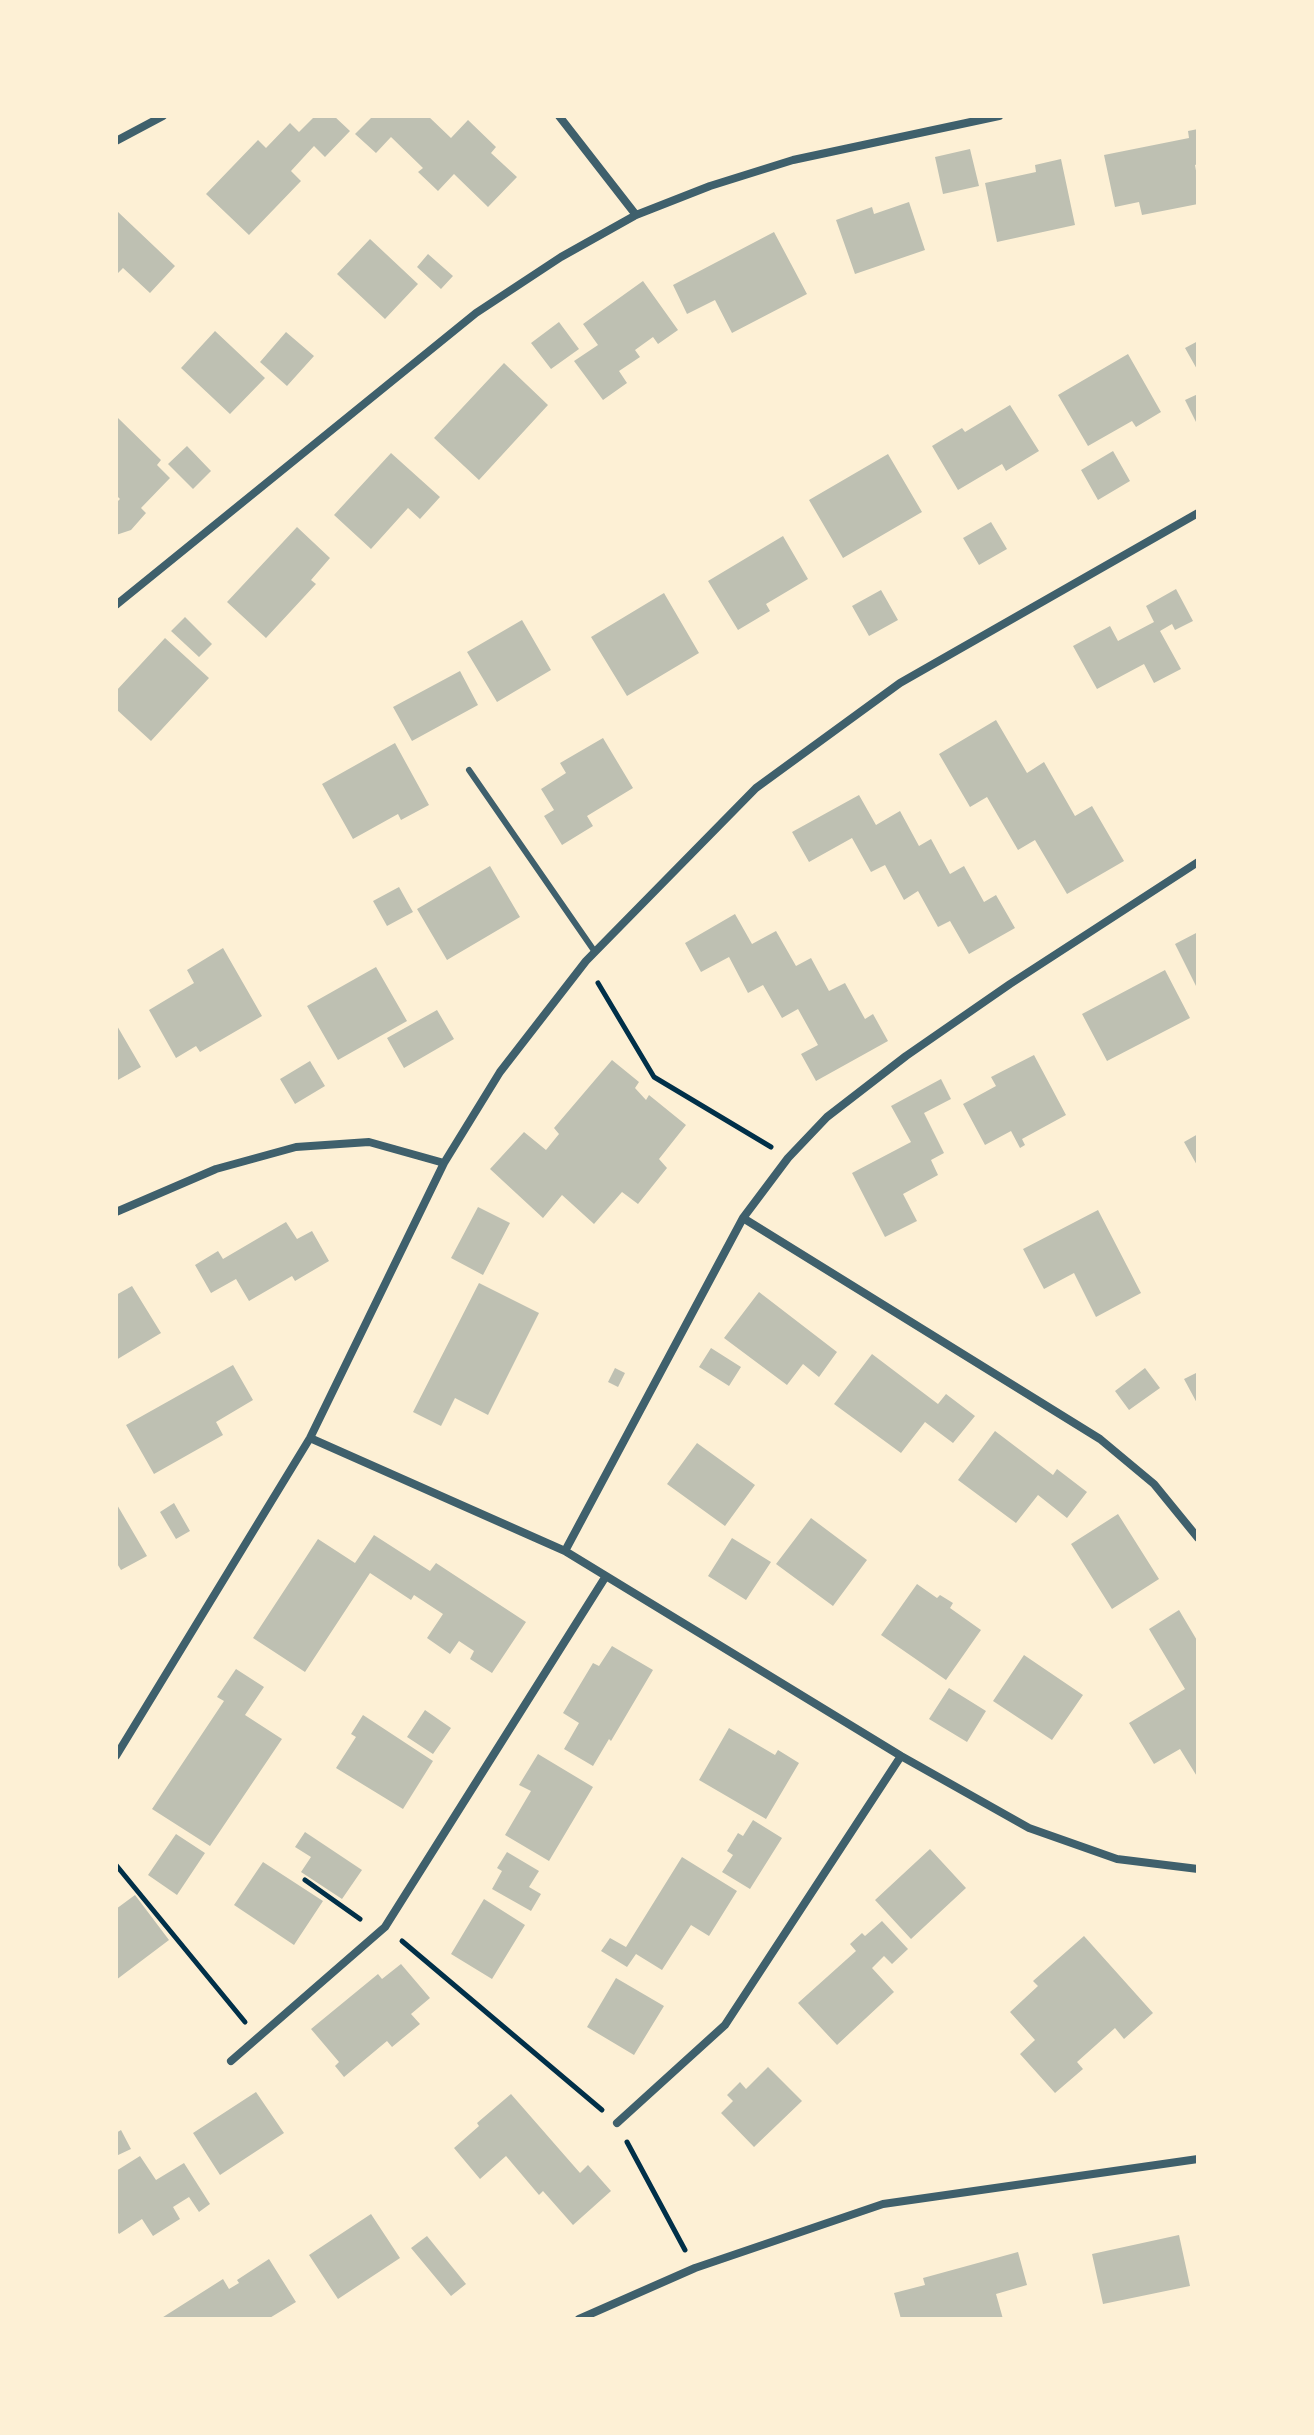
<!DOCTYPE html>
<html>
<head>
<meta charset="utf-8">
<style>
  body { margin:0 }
  #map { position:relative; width:1314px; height:2435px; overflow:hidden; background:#fdf0d5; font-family:"Fira Sans Condensed",sans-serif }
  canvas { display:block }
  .frame { position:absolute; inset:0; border:118px solid #fdf0d5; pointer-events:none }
</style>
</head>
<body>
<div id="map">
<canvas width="1314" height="2435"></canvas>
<div class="frame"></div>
</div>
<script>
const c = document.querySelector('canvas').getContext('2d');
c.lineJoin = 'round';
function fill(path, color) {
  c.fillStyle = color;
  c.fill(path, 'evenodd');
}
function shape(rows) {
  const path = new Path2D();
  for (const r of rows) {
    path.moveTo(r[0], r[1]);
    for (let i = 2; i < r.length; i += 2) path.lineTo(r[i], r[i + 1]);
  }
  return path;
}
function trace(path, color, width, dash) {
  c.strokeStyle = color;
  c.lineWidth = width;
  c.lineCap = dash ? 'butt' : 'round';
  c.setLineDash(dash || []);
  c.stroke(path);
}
fill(shape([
  [315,116,334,116,350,131,325,157,314,146,291,171,301,181,249,235,206,194,258,140,266,148,290,123,299,132],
  [373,116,428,116,451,138,468,120,496,147,491,153,517,177,488,207,454,174,438,191,418,172,423,168,391,137,376,153,355,134],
  [1198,129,1198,164,1195,165,1198,182,1198,204,1142,215,1139,202,1115,207,1104,155,1189,138,1188,131],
  [970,149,979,186,943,194,935,157],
  [1061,159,1075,225,997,242,985,183,1036,172,1035,165],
  [909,202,925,250,855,274,836,220,872,207,874,214],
  [117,211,175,266,150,293,123,268,116,275],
  [774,232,807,294,732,333,715,300,687,314,673,285],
  [370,239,418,284,385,319,337,274],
  [428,254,453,276,441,289,417,267],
  [643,281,678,330,658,344,653,337,635,350,640,357,619,371,627,383,603,400,574,361,598,345,583,324],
  [559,322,579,349,551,369,531,343],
  [215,331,265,378,230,414,181,368],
  [286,332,314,356,287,386,260,362],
  [1198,341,1198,371,1185,348],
  [1128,354,1161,412,1136,427,1132,421,1088,446,1058,395],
  [504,363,548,405,479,480,434,438],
  [1198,394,1198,426,1185,400],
  [1010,405,1039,451,1006,471,1002,464,958,490,932,446,962,428,965,432],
  [118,418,161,460,157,465,170,478,141,508,146,513,131,530,116,535,116,503,120,499,116,495,116,421],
  [187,446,211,471,193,489,168,464],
  [1113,451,1130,481,1098,500,1081,470],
  [391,453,440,497,420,519,408,508,371,549,334,515],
  [888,454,922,512,843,558,809,500],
  [991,522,1007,549,979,565,963,538],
  [297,527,330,558,311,580,316,584,266,638,227,602],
  [783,536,808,579,766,604,770,611,738,630,708,581],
  [1176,589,1193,621,1175,630,1172,624,1160,631,1181,669,1154,683,1144,664,1097,689,1073,646,1110,626,1118,641,1154,622,1146,606],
  [881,590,898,620,869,636,852,606],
  [664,593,699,653,627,696,591,637],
  [185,617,212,644,199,657,171,631],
  [522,620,551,670,497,702,467,652],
  [165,638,209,678,151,741,116,709,116,691],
  [460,671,478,705,412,741,393,707],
  [996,720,1027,773,1044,762,1075,816,1092,806,1124,861,1067,894,1035,840,1018,850,987,797,970,807,939,754],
  [603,738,633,788,587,816,593,826,562,845,544,816,554,810,541,789,566,773,560,763],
  [395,743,429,805,401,820,398,814,353,839,322,784],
  [859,795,876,825,900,811,919,846,931,839,950,874,964,866,984,902,996,895,1015,928,969,954,950,921,938,927,918,891,904,900,885,865,871,872,852,838,809,862,792,832],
  [490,866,520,917,447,960,417,909],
  [399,887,413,912,387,926,373,901],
  [735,914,752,944,776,931,796,966,811,958,829,991,845,983,865,1019,873,1014,888,1041,816,1081,801,1054,818,1045,798,1009,782,1018,763,985,748,993,729,957,701,972,685,943],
  [1198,932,1198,990,1175,944],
  [223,948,262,1016,200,1052,196,1046,176,1058,149,1010,194,983,187,970],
  [376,967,407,1021,338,1060,307,1006],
  [1165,970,1190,1018,1107,1061,1082,1014],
  [437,1010,454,1039,404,1068,387,1038],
  [116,1024,141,1067,116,1081],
  [1034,1055,1066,1115,1022,1139,1025,1145,1020,1148,1011,1131,985,1145,963,1104,996,1086,991,1077],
  [612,1060,639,1082,635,1088,646,1100,649,1095,686,1125,659,1159,667,1168,638,1204,622,1192,594,1224,562,1195,543,1218,490,1169,524,1132,546,1150,559,1134,554,1128],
  [310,1061,325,1086,295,1104,280,1079],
  [941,1079,951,1099,924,1113,944,1153,931,1160,938,1175,903,1194,917,1221,885,1237,852,1173,911,1142,891,1106],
  [1198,1134,1198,1167,1184,1142],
  [478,1207,510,1223,483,1275,451,1258],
  [1098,1210,1141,1293,1096,1317,1074,1273,1044,1289,1023,1249],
  [286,1222,297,1239,312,1231,329,1261,295,1281,292,1276,249,1301,236,1279,211,1293,195,1265,218,1251,223,1259],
  [479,1283,539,1313,488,1415,455,1398,441,1426,413,1412],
  [132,1286,161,1333,116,1360,116,1295],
  [759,1292,837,1352,819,1377,803,1364,787,1385,724,1338],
  [711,1348,741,1367,729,1386,699,1367],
  [872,1354,938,1404,946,1394,975,1416,953,1443,925,1422,901,1453,834,1404],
  [233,1365,253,1400,216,1422,223,1435,154,1474,126,1425],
  [615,1368,625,1373,618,1387,608,1382],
  [1145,1368,1160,1388,1129,1410,1115,1391],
  [1198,1372,1198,1405,1184,1379],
  [995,1431,1053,1475,1057,1469,1087,1492,1067,1518,1038,1495,1016,1523,958,1480],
  [697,1443,755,1485,725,1526,667,1484],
  [116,1503,147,1556,121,1570,116,1562],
  [174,1503,190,1531,176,1539,160,1512],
  [1118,1514,1159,1579,1112,1609,1071,1544],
  [811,1518,867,1560,833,1606,776,1564],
  [374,1535,430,1571,436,1563,526,1622,492,1673,470,1659,474,1651,459,1641,450,1654,427,1638,443,1614,414,1595,411,1600,370,1573,305,1672,253,1638,318,1539,355,1563],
  [732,1538,771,1562,746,1600,708,1576],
  [917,1584,937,1598,940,1595,953,1603,950,1608,981,1630,946,1680,881,1635],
  [1179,1610,1198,1642,1196,1682,1198,1778,1180,1749,1154,1764,1129,1723,1185,1689,1149,1629],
  [612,1646,653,1670,611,1741,609,1739,593,1766,564,1749,579,1723,563,1713,593,1663,599,1666],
  [1024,1655,1083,1695,1052,1740,993,1701],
  [236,1669,264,1687,245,1715,282,1739,210,1846,152,1809,224,1701,217,1697],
  [949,1688,986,1711,967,1742,929,1719],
  [425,1710,451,1728,433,1754,407,1737],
  [363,1715,433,1761,403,1809,336,1768,356,1737,351,1734],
  [729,1728,775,1755,778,1750,799,1763,766,1819,699,1780],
  [538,1754,593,1787,549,1861,505,1835,531,1791,519,1785],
  [753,1820,782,1838,750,1889,722,1872,733,1855,727,1851,738,1833,743,1836],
  [305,1832,362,1870,342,1899,301,1872,311,1857,295,1847],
  [176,1834,205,1853,177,1895,148,1875],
  [930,1849,966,1888,911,1939,875,1900],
  [507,1852,539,1871,529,1887,541,1894,531,1911,492,1889,502,1871,497,1868],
  [682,1857,737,1891,709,1936,691,1925,662,1970,636,1954,627,1967,601,1951,610,1938,626,1947],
  [263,1862,323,1901,294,1945,234,1905],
  [135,1895,169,1940,116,1980,116,1909],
  [484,1899,525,1925,492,1979,451,1954],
  [882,1921,908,1949,892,1964,884,1956,872,1968,894,1992,837,2045,798,2003,856,1951,850,1944,862,1933,865,1936],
  [1084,1936,1153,2013,1124,2039,1115,2028,1077,2062,1083,2069,1055,2093,1020,2054,1035,2040,1010,2012,1038,1986,1033,1981],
  [401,1964,430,1998,411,2014,420,2024,392,2047,387,2041,344,2077,335,2066,339,2062,311,2029,378,1974,382,1979],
  [616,1978,664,2006,634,2055,587,2027],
  [768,2067,802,2101,754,2147,721,2113,733,2101,727,2095,740,2082,746,2089],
  [256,2092,284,2133,220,2175,193,2133],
  [511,2094,580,2173,588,2165,611,2191,573,2225,543,2191,539,2195,506,2156,480,2179,454,2148,479,2126,477,2123],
  [121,2130,131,2149,116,2156,116,2133],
  [140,2156,156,2180,184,2163,210,2204,199,2212,189,2197,173,2207,180,2219,153,2236,142,2219,119,2234,116,2229,116,2171],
  [371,2214,400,2258,338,2299,309,2255],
  [1179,2235,1190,2286,1103,2304,1092,2254],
  [427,2236,466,2284,451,2296,411,2248],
  [1018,2252,1027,2285,996,2294,1003,2319,901,2319,894,2293,925,2285,923,2278],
  [269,2259,296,2302,268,2319,160,2319,223,2279,229,2289,239,2283,237,2280]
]), '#bec0b2');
trace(shape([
  [598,983,654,1077,771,1147],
  [116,1865,245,2022],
  [305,1880,360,1919],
  [402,1941,602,2110],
  [627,2142,685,2250]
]), '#003049', 5);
trace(shape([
  [469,770,595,952]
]), '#3f606c', 6);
trace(shape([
  [559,116,636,215],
  [116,141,163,116],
  [116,605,476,313,561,257,636,215,710,186,793,160,999,116],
  [116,1212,216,1169,296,1147,369,1142,444,1163],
  [743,1218,1100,1439,1154,1484,1198,1538],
  [310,1438,565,1551,901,1756,1029,1828,1117,1859,1198,1869],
  [565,1551,743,1218,788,1158,827,1117,906,1056,1010,984,1198,862],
  [116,1756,310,1438,444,1163,500,1072,586,961,756,788,900,683,1198,513],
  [231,2061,385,1927,606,1576],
  [617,2123,725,2025,901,1756],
  [579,2319,695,2268,883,2204,1198,2159]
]), '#3f606c', 8);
</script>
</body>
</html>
